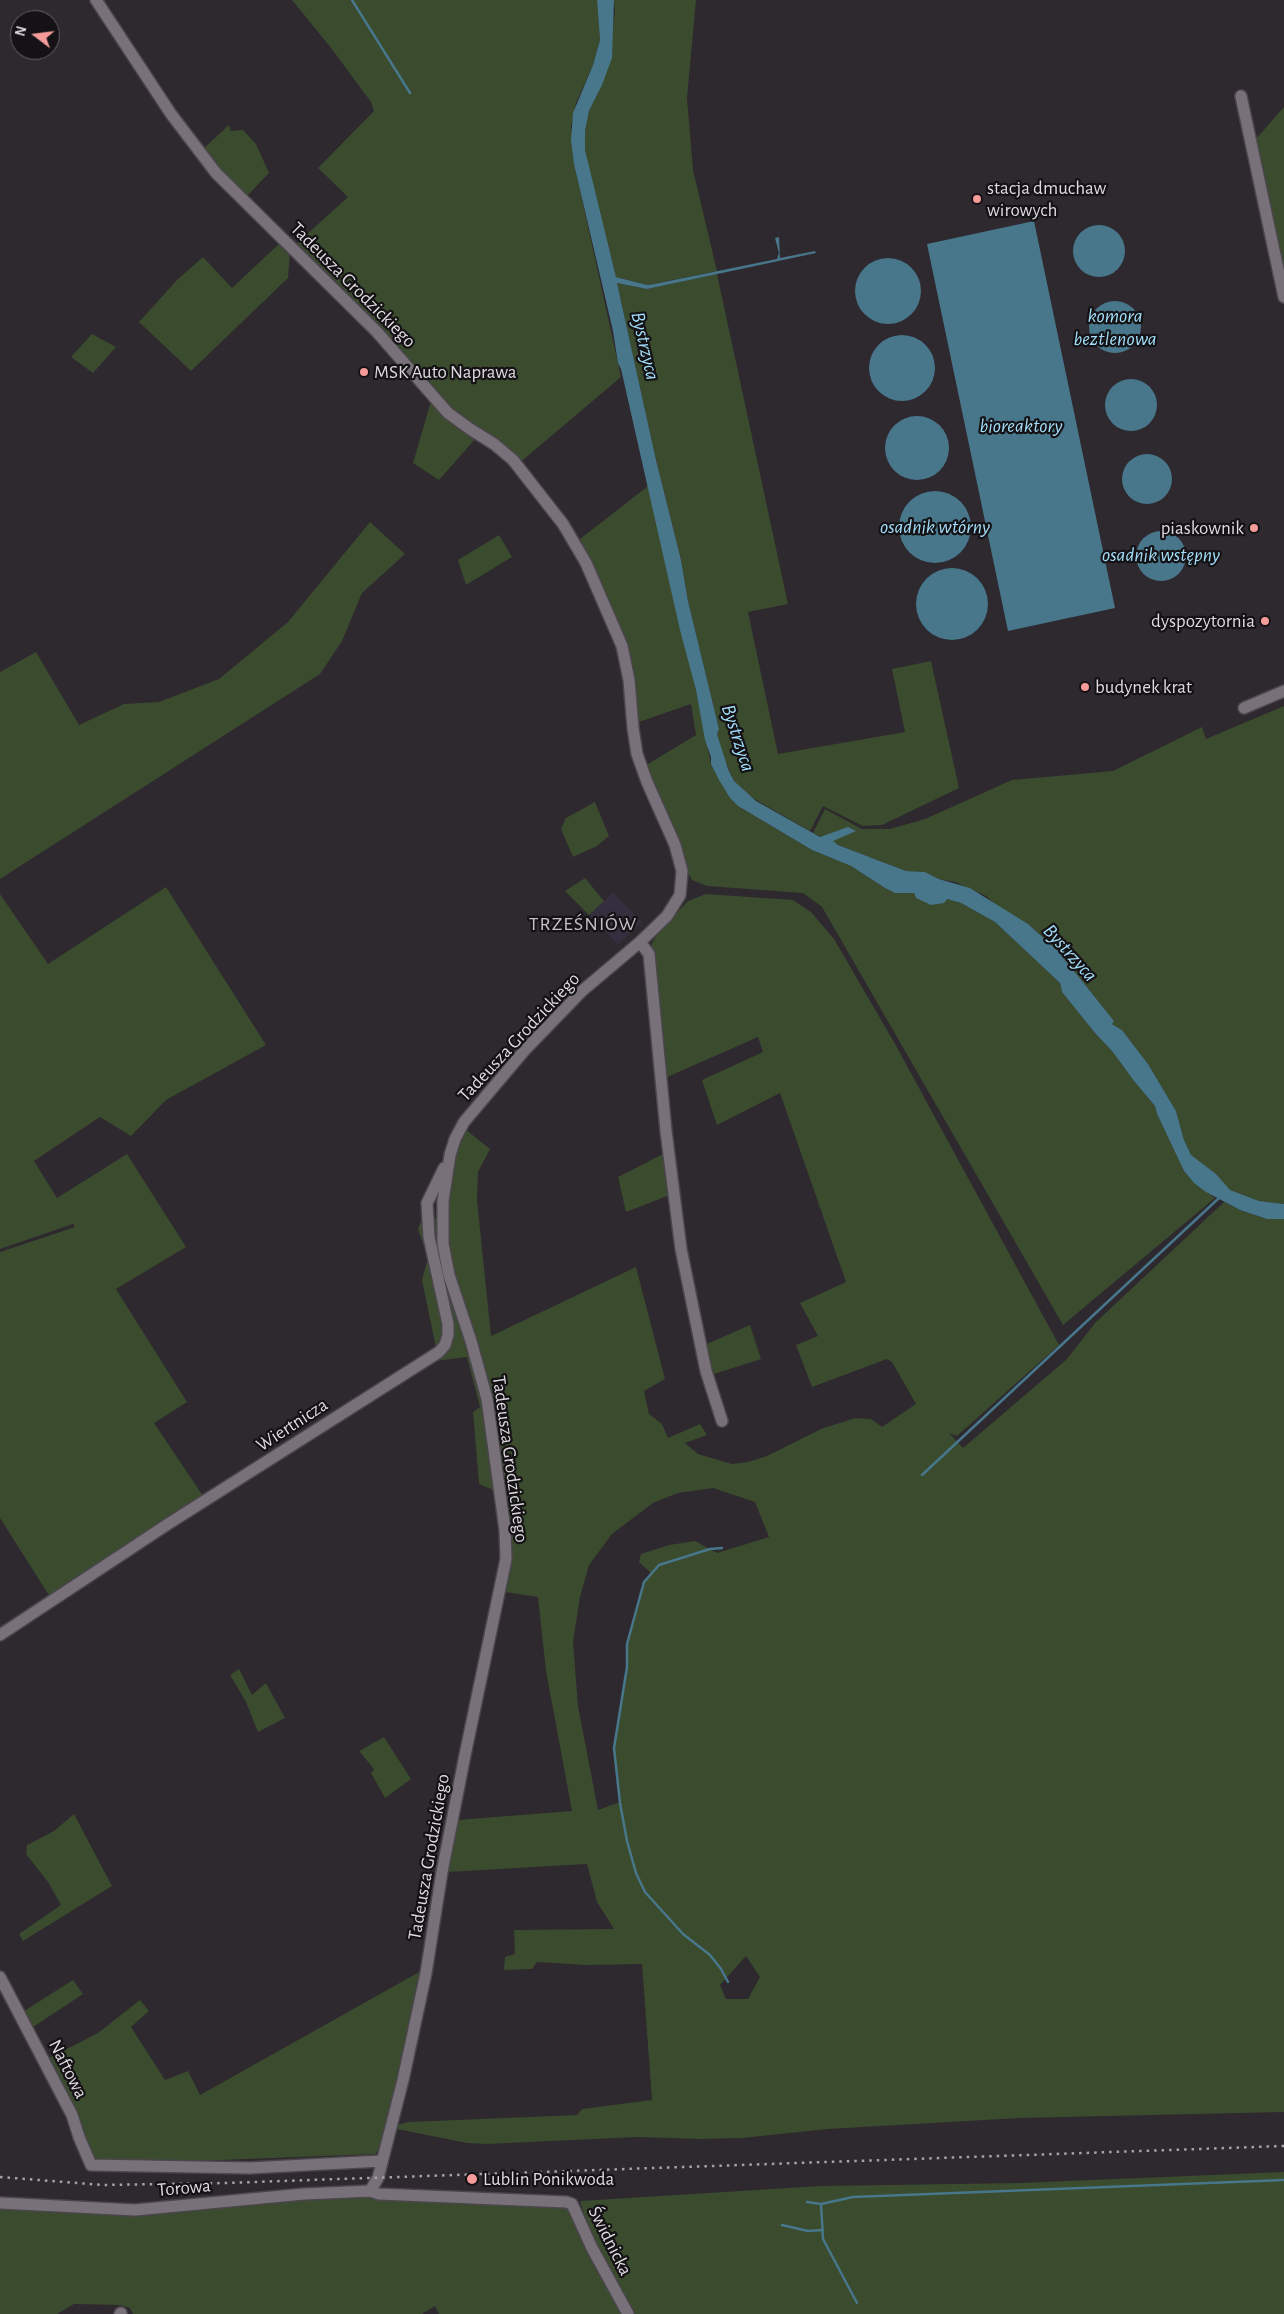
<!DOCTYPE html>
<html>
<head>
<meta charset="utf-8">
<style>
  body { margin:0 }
  #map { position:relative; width:1284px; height:2314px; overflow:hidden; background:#2e282f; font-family:"Alegreya Sans",sans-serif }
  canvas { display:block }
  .north { position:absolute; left:10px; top:10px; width:50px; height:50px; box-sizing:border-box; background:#141215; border:1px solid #656266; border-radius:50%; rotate:285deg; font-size:14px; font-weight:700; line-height:20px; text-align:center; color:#dedbdf }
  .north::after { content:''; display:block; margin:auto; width:18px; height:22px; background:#f59b9a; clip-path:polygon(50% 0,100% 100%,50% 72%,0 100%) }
</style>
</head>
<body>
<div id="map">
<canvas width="1284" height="2314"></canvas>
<div class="north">N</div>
</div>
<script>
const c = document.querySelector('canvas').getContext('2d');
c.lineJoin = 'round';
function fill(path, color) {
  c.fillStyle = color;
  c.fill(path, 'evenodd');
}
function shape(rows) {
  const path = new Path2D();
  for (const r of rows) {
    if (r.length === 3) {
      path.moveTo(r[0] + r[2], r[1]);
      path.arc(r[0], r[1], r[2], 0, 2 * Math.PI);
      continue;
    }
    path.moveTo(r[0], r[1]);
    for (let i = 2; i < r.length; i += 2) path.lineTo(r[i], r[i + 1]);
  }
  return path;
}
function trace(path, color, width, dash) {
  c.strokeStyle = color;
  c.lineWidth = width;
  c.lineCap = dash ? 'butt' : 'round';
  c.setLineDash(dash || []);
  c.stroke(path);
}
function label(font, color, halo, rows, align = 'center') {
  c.font = font + ' "Alegreya Sans",sans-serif';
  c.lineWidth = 4.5;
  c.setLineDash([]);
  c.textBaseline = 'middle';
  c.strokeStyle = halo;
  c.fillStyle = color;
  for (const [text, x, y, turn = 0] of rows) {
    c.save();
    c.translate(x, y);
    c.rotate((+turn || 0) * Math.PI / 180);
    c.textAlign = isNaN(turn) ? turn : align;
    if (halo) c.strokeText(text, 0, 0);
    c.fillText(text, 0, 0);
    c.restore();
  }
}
fill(shape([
  [613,892,642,922,618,945,589,915]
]), '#352e3e');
fill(shape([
  [292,0,597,0,600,40,593,65,576,103,571,126,577,176,621,377,517,465,470,429,424,377,295,245,348,197,318,168,374,111,371,102,331,48],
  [614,0,696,0,687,98,693,170,717,271,647,285,616,277,594,193,585,150,585,131,589,111,602,85,615,12],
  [1284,107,1284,280,1254,141],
  [229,125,231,131,243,130,256,144,269,173,246,197,202,150],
  [281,242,290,251,288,278,191,371,139,322,177,280,203,257,232,288],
  [717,274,788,604,748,612,778,754,905,732,892,669,931,661,959,788,882,825,863,826,823,806,810,831,749,796,734,781,723,757,717,734,719,729,688,601,681,560,656,460,617,283,647,289],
  [92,334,116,347,93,373,71,357],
  [431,401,452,424,477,437,439,480,413,463],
  [648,486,696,690,711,764,730,798,738,806,812,850,851,866,885,888,895,893,915,893,916,898,923,901,947,899,961,903,995,922,1060,983,1062,992,1095,1033,1112,1051,1134,1081,1155,1106,1157,1114,1184,1171,1194,1183,1215,1198,1063,1325,822,907,803,893,707,886,692,880,685,867,643,767,696,735,691,704,636,723,623,659,575,543],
  [370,522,405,554,362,593,342,641,320,674,0,879,0,672,36,652,79,725,124,704,159,702,219,679,288,622],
  [499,535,512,557,466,585,458,560],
  [1284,706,1284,1204,1259,1201,1229,1190,1191,1155,1184,1140,1176,1111,1148,1064,1122,1030,1112,1024,1114,1021,1058,951,1028,924,997,906,986,896,955,882,939,879,925,872,906,871,838,845,813,833,825,809,862,829,890,829,925,819,1012,780,1113,771,1202,727,1206,739],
  [595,802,609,836,597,846,573,857,561,829,566,818],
  [585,878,604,901,589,915,565,891],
  [166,887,266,1045,166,1100,131,1136,100,1117,34,1161,57,1198,127,1154,186,1247,116,1289,187,1402,154,1423,203,1496,50,1597,0,1518,0,1252,75,1227,73,1224,0,1249,0,894,48,964],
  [706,894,793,900,811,912,834,939,894,1042,1059,1345,957,1436,949,1433,963,1448,1067,1359,1095,1323,1224,1202,1240,1210,1267,1219,1284,1219,1284,2112,1019,2118,828,2129,742,2138,700,2139,637,2137,487,2144,467,2143,397,2129,398,2125,408,2122,577,2115,582,2109,652,2100,642,1964,585,1965,537,1962,532,1969,504,1970,505,1957,515,1954,514,1930,614,1929,597,1902,587,1864,447,1872,457,1820,572,1811,546,1671,538,1597,505,1592,503,1499,493,1490,479,1484,473,1412,480,1407,467,1357,436,1361,435,1343,422,1280,428,1258,418,1229,422,1219,436,1219,440,1258,453,1159,465,1129,490,1149,478,1172,477,1200,491,1336,636,1267,665,1379,644,1391,649,1414,662,1424,668,1438,700,1424,707,1435,685,1443,698,1454,732,1464,748,1462,767,1456,821,1429,855,1418,871,1419,882,1427,916,1404,892,1362,887,1359,812,1387,796,1345,818,1336,800,1303,846,1282,780,1093,717,1125,702,1080,763,1052,758,1037,665,1078,651,953,652,943,659,931,688,901],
  [713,1488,755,1502,769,1537,717,1553,695,1541,669,1545,641,1554,639,1562,651,1573,644,1582,627,1644,627,1667,614,1748,620,1802,598,1810,578,1706,573,1642,580,1597,589,1565,612,1534,653,1503,678,1493],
  [746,1956,760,1977,748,1999,726,1999,720,1985],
  [665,1153,670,1195,626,1212,618,1177],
  [750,1325,761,1359,711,1375,707,1344],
  [239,1669,252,1695,266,1683,285,1718,258,1732,246,1702,230,1675],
  [384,1737,411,1779,385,1798,371,1773,374,1769,359,1751],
  [74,1814,112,1886,23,1941,19,1934,61,1905,48,1882,26,1854,27,1845,54,1831],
  [421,1971,405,2055,381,2147,375,2154,91,2165,79,2119,49,2058,98,2033,140,2000,149,2011,131,2027,165,2080,188,2071,200,2095],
  [73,1980,83,1994,30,2029,21,2013],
  [1284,2172,1284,2314,633,2314,592,2238,580,2201,820,2186,1020,2183],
  [326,2197,378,2197,564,2206,571,2211,626,2314,439,2314,435,2306,422,2314,133,2314,130,2308,120,2305,74,2304,57,2314,0,2314,0,2206,86,2213]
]), '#3a4b2e');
fill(shape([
  [597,0,614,0,612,58,602,85,589,111,585,131,585,150,616,277,647,285,654,284,777,259,779,253,775,238,779,237,780,258,815,251,816,253,647,289,617,283,656,460,681,560,688,601,719,729,717,734,728,769,734,781,756,801,813,833,820,837,848,827,856,831,833,841,838,845,906,871,925,872,939,879,970,888,1028,924,1058,951,1114,1021,1112,1024,1122,1030,1148,1064,1176,1111,1184,1140,1191,1155,1216,1174,1230,1190,1259,1201,1284,1204,1284,1219,1267,1219,1240,1210,1206,1192,1194,1183,1184,1171,1157,1114,1155,1106,1134,1081,1112,1051,1095,1033,1062,992,1060,983,995,922,961,903,947,899,944,903,931,905,916,898,914,893,895,893,885,888,851,866,812,850,738,806,730,798,719,780,711,764,711,757,705,740,696,690,680,630,621,369,618,363,613,331,574,164,571,140,573,113,593,65,600,40],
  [1034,221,1115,608,1008,631,927,244],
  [1099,251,26],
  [888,291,33],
  [1115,327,26],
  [902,368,33],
  [1131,405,26],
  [917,448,32],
  [1147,479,25],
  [935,527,36],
  [1161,556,25],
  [952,604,36]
]), '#48768a');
trace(shape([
  [352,0,410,93],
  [922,1475,1219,1198],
  [722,1548,710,1549,659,1565,644,1582,627,1644,627,1667,614,1748,620,1803,627,1841,636,1873,645,1892,683,1934,710,1955,721,1969,728,1982],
  [807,2202,821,2204],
  [782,2225,808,2231,823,2230],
  [857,2303,823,2239,821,2204,853,2197,1284,2180]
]), '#48768a', 2.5);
const minor = shape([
  [96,0,171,114,216,173,376,331,448,413,470,429,494,444,513,460,563,524,586,563,622,646,629,680,633,728,637,754,647,782,675,845,682,871,680,895,667,916,640,942,582,991,524,1051,464,1122,455,1139,450,1155,443,1201,443,1244,449,1275,471,1341,487,1399,505,1530,506,1559,465,1755,442,1872,426,1973,403,2080,378,2178,370,2191],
  [1241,96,1284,297],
  [1244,708,1284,691],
  [640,942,649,954,666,1131,681,1249,706,1371,722,1421],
  [0,1635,168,1524,439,1352,445,1345,448,1335,448,1324,429,1237,427,1203,444,1168],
  [0,1977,72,2115,79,2137,91,2165,250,2168,381,2161],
  [0,2203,135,2210,304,2194,370,2191,379,2194,566,2202,572,2204,592,2248,628,2314],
  [120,2314,121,2313]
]);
trace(minor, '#4a464b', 14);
trace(minor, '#78717a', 11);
trace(shape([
  [0,2177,103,2185,225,2183,1284,2146]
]), '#a6a2a7', 2.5, [2.5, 5]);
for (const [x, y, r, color] of [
  [977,199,5,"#f59b9a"],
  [364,372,5,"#f59b9a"],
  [1254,528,5,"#f59b9a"],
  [1265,621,5,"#f59b9a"],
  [1085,687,5,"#f59b9a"],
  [472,2179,6,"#f59b9a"]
]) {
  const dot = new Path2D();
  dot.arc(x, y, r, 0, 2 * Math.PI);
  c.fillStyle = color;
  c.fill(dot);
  trace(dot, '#141215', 2);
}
label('19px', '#dedbdf', '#141215', [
  ["stacja dmuchaw",987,188],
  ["wirowych",987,210],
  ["MSK Auto Naprawa",374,372],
  ["piaskownik",1244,528,"right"],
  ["dyspozytornia",1255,621,"right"],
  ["budynek krat",1095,687],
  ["Lublin Ponikwoda",483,2179]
], 'left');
label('19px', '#dedbdf', '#141215', [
  ["Tadeusza Grodzickiego",353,285,45],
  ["Tadeusza Grodzickiego",519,1037,-47],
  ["Wiertnicza",292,1425,-33],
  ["Tadeusza Grodzickiego",510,1459,82],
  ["Tadeusza Grodzickiego",429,1857,-80],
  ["Naftowa",68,2069,63],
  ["Torowa",184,2188,-5],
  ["Świdnicka",610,2241,63]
]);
label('italic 20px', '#a2def9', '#141215', [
  ["komora",1115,316],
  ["beztlenowa",1115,339],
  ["Bystrzyca",645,346,77],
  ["bioreaktory",1021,426],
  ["osadnik wtórny",935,527],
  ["osadnik wstępny",1161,555],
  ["Bystrzyca",738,738,72],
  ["Bystrzyca",1070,953,48]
]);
c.letterSpacing = '1px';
label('20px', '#c4bdc6', '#141215', [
  ["TRZEŚNIÓW",583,924]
]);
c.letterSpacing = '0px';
</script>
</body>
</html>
